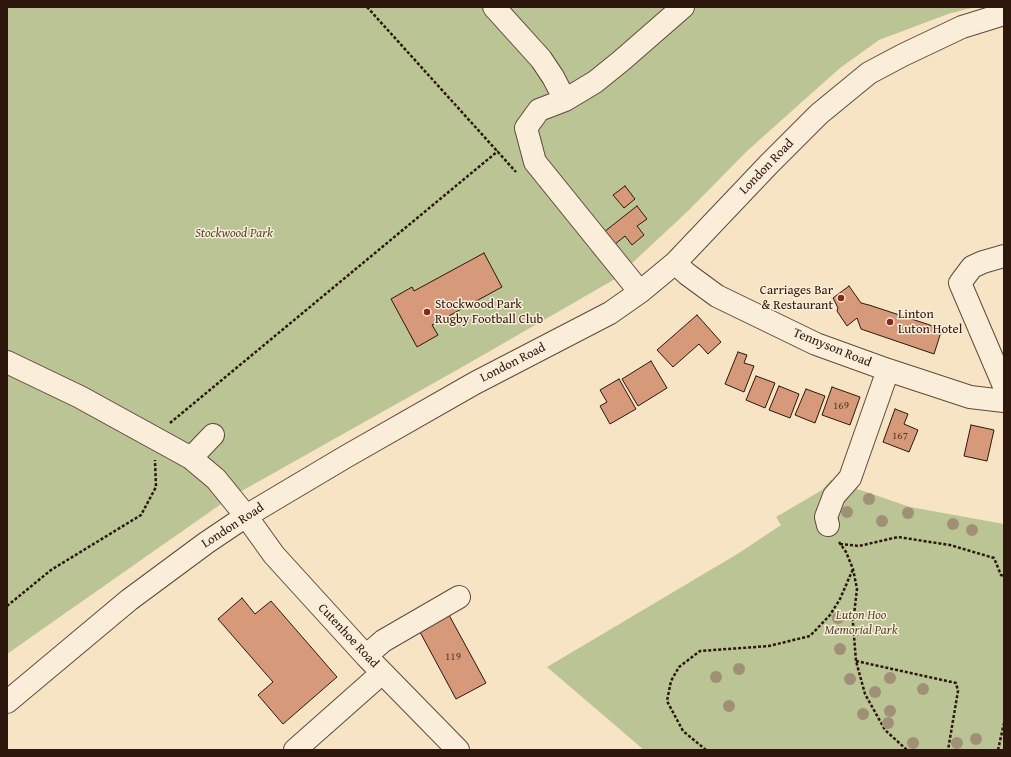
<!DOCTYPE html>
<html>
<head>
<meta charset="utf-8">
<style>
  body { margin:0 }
  #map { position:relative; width:1011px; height:757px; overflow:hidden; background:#f7e4c4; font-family:"Gentium Book Plus",serif }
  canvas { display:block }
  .frame { position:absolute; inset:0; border:8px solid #2d170c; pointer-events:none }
</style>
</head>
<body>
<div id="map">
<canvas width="1011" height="757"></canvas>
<div class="frame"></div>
</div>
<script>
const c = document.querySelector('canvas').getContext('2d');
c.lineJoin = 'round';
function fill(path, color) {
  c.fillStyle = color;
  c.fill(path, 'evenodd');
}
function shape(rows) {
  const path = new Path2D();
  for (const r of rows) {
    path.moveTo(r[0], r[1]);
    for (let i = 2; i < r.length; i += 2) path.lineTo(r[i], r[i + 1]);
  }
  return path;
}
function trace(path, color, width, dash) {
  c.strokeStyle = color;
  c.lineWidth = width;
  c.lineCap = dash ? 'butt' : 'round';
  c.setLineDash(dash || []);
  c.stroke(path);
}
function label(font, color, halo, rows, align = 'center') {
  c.font = font + ' "Gentium Book Plus",serif';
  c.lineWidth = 3;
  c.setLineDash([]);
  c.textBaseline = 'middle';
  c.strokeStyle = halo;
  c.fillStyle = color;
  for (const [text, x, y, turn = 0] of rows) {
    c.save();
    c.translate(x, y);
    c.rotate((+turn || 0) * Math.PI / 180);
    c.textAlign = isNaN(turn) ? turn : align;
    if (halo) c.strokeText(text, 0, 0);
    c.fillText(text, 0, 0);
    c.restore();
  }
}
fill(shape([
  [7,7,975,7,948,14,879,40,840,68,747,151,688,211,615,279,464,366,231,497,7,654],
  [831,480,910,507,1004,524,1004,750,644,750,547,667,739,553,781,525,776,517,822,490]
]), '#bbc495');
const building = shape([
  [625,186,635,199,624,208,613,195,625,186],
  [637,206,647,219,637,226,644,235,632,245,625,236,614,245,604,232,637,206],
  [484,253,502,287,432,325,438,335,417,347,391,299,412,287,414,291,484,253],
  [849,286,861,303,869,305,942,329,934,354,861,329,857,318,847,326,837,311,838,308,833,298,849,286],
  [697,315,721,342,708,354,699,344,673,367,657,350,697,315],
  [738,352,747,355,744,363,754,366,744,392,725,384,738,352],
  [651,361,667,388,638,406,622,379,651,361],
  [756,376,775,383,765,408,746,400,756,376],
  [619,379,636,409,610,424,600,406,607,402,600,390,619,379],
  [779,386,799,394,790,418,769,410,779,386],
  [832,387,860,397,850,425,822,415,832,387],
  [806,389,825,396,815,423,795,415,806,389],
  [895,409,908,414,904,424,918,430,909,452,883,442,895,409],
  [971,425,994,430,987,461,964,456,971,425],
  [242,598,255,614,271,601,337,677,283,724,258,695,273,682,218,619,242,598],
  [449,615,486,683,456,699,420,632,449,615]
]);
fill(building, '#d69979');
trace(building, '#2d170c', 1);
const minor = shape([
  [494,7,541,59,553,77,565,100],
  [1004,256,983,262,972,267,960,283,1004,386],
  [675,263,687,274,717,296,816,344,888,370,970,397,1004,401],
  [640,292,535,162,526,128,539,110,565,100,595,82,621,61,683,7],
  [7,362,80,397,191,458,216,479,246,516,274,555,366,656,458,750],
  [191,458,213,435],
  [828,525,826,517,834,496,850,478,888,370],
  [366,656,383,641,459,597],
  [7,702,129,600,206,543,246,516,347,456,475,383,610,313,640,292,675,263,769,164,819,114,869,73,903,55,962,27,1004,14],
  [295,750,382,673]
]);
trace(minor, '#604a3a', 24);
trace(shape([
  [367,7,516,172],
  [170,423,498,151],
  [839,542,846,552,853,569,857,589,853,623,856,661,865,694,885,730,907,750],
  [840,544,859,546,898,537,950,545,994,558,1001,575,1004,576],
  [7,606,51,570,141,515,156,487,155,460],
  [856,661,956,683,958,691,948,750],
  [706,750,683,731,667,701,671,681,679,667,700,651,769,646,810,636,830,615,840,599,853,569],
  [998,750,1004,723]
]), '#2d170c', 2.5, [3, 2]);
trace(minor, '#faedd9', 22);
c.fillStyle = '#a09075';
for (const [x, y] of [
  [869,499],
  [847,512],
  [908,513],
  [882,521],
  [953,524],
  [972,530],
  [838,618],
  [840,649],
  [739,669],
  [716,677],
  [890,678],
  [850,679],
  [923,689],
  [875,692],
  [729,706],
  [890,711],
  [863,714],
  [888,723],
  [976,739],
  [913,743],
  [957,743]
]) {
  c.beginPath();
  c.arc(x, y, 6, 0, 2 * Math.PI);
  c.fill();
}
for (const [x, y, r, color] of [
  [841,298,4,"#8f2418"],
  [427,312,4,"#8f2418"],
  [890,322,4,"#8f2418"]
]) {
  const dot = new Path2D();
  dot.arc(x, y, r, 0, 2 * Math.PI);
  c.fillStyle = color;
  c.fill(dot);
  trace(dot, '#faedd9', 1.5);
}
label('11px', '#573827', null, [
  ["169",841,406],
  ["167",900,436],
  ["119",453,657]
]);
label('13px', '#2d170c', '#faedd9', [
  ["London Road",767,167,-46],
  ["Tennyson Road",832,348,22],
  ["London Road",513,363,-27],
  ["London Road",233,526,-33],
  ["Cutenhoe Road",348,636,47]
]);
label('italic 13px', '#584b35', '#faedd9', [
  ["Stockwood Park",234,234],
  ["Luton Hoo",861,616],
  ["Memorial Park",861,631]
]);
label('13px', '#2d170c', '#faedd9', [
  ["Carriages Bar",833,291,"right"],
  ["& Restaurant",833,306,"right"],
  ["Stockwood Park",435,305],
  ["Rugby Football Club",435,320],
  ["Linton",898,315],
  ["Luton Hotel",898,330]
], 'left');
</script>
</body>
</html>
